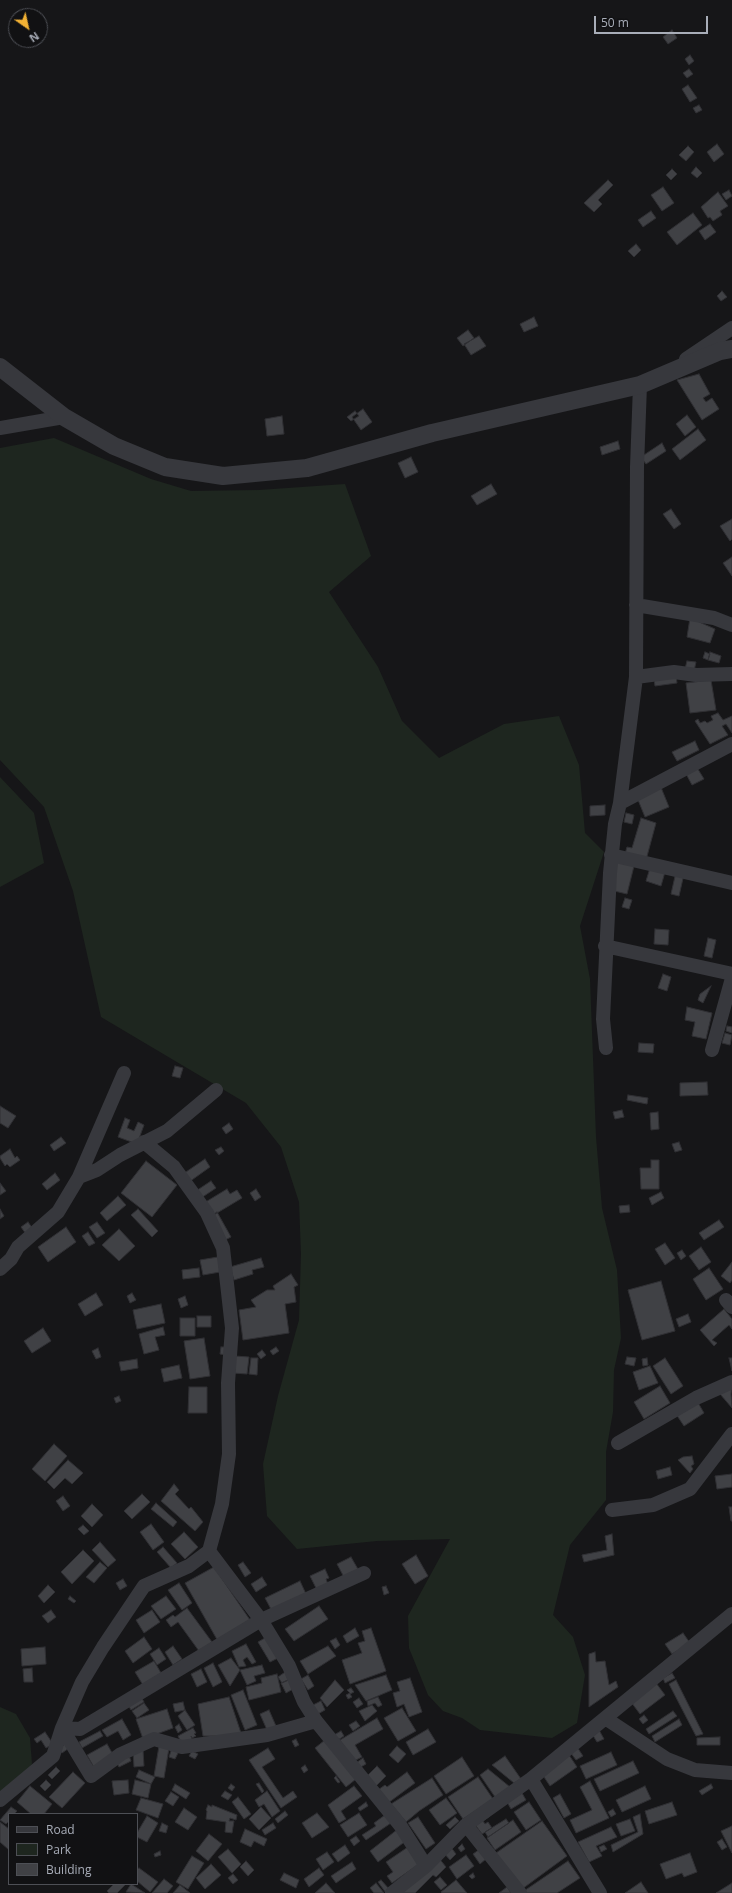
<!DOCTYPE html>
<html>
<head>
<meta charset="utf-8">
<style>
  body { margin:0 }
  #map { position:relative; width:732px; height:1893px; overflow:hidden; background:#161618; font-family:"Open Sans",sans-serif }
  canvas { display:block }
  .legend { position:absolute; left:8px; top:1813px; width:130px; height:72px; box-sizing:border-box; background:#111113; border:1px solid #4d4f55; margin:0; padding:5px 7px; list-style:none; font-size:12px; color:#a8adb8 }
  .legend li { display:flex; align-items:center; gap:8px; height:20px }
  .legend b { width:20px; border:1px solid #4d4f55 }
  .north { position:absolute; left:8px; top:8px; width:40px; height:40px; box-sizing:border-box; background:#111113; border:1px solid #4d4f55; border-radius:50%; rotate:146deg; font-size:11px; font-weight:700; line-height:16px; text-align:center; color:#a8adb8 }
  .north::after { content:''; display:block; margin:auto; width:14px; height:18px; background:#f2b134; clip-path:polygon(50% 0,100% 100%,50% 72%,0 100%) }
  .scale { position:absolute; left:594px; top:16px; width:114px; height:18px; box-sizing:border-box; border:2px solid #a8adb8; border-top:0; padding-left:5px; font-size:12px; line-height:14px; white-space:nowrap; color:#a8adb8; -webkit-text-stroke:3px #111113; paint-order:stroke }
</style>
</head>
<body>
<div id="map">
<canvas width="732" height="1893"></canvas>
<ul class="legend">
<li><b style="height:5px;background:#37383d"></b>Road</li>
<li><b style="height:11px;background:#1e261f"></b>Park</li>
<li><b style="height:11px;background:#404145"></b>Building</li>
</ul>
<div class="north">N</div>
<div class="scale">50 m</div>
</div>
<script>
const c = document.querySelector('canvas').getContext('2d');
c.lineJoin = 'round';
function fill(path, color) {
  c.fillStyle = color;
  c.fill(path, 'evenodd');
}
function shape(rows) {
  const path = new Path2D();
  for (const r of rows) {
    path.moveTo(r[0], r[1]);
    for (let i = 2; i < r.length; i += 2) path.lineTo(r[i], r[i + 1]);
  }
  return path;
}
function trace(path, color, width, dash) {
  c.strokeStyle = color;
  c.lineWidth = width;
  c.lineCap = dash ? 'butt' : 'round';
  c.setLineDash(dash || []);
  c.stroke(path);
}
fill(shape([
  [54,438,151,479,191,491,259,490,345,484,371,556,329,592,378,667,402,721,439,758,504,724,559,716,579,765,585,833,604,852,580,926,590,979,596,1137,602,1208,617,1270,621,1338,614,1370,613,1412,606,1452,606,1500,570,1545,553,1615,573,1637,585,1675,577,1723,552,1738,480,1730,462,1718,443,1711,428,1695,409,1648,408,1616,450,1539,377,1541,297,1549,267,1516,263,1464,278,1396,299,1320,301,1254,299,1202,281,1147,246,1103,101,1017,73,891,44,807,0,760,0,448],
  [0,777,34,813,44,863,0,887],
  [0,1707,16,1714,30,1738,32,1764,0,1805]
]), '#1e261f');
const building = shape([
  [672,30,677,38,668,44,663,37,672,30],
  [690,55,694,61,689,65,685,59,690,55],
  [689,69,693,74,687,78,683,73,689,69],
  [688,85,697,98,690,102,682,89,688,85],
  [699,105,702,110,696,113,693,108,699,105],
  [717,144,724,154,714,162,707,152,717,144],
  [688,146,694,152,686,161,679,155,688,146],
  [696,167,702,173,697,178,691,173,696,167],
  [672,169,677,174,671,180,666,175,672,169],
  [608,180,613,185,598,200,602,204,594,212,584,203,608,180],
  [663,187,674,203,662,211,651,195,663,187],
  [729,190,732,196,726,200,722,194,729,190],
  [718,192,728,206,720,211,722,215,713,221,710,217,708,218,701,207,718,192],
  [651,211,656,218,643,227,638,220,651,211],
  [693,213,702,225,677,245,667,232,693,213],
  [710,224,716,232,705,240,699,231,710,224],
  [636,244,641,250,634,257,628,251,636,244],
  [722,291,727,297,721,301,717,296,722,291],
  [534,317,538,326,524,332,520,324,534,317],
  [468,330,474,338,463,346,457,338,468,330],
  [479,336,486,346,471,355,464,344,479,336],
  [699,374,710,394,703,398,706,402,712,398,719,409,702,420,677,380,699,374],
  [363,409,372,422,361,430,352,417,363,409],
  [355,411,359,416,351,421,347,417,355,411],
  [687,415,696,427,685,436,676,424,687,415],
  [282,416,284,434,267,436,265,419,282,416],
  [698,429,706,440,680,460,672,449,698,429],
  [618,441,620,449,602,455,600,447,618,441],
  [662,443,666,451,646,464,641,457,662,443],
  [411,457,418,472,405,478,398,463,411,457],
  [491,484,497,494,477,505,471,496,491,484],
  [671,509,681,524,674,529,663,514,671,509],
  [732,519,732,539,730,541,720,526,732,519],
  [732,557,732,576,723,563,732,557],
  [690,618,715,629,710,643,687,637,690,618],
  [705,652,710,654,708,660,703,658,705,652],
  [710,652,721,656,719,663,708,660,710,652],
  [687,661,696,662,694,671,685,669,687,661],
  [676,676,677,683,655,686,654,679,676,676],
  [711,680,716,710,690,713,686,683,711,680],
  [718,713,723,720,732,716,732,733,726,724,722,726,728,735,710,744,695,721,698,719,700,723,705,721,707,723,713,720,711,716,718,713],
  [695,741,699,750,677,761,672,752,695,741],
  [696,766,704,779,692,785,685,772,696,766],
  [660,785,669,807,645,817,636,795,660,785],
  [605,805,605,815,590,816,590,806,605,805],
  [626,813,634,815,632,824,624,822,626,813],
  [641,818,656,823,646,860,625,854,627,847,632,848,641,818],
  [617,862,634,866,627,894,610,890,617,862],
  [650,868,665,872,661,886,646,881,650,868],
  [676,872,684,874,679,896,671,894,676,872],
  [625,898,632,900,629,909,622,907,625,898],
  [655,929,669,930,668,945,654,944,655,929],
  [708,938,716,940,712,958,704,956,708,938],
  [663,974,671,977,667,991,658,988,663,974],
  [711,986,703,1003,698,1000,700,994,711,986],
  [687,1007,712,1013,706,1039,692,1036,695,1022,685,1020,687,1007],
  [727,1026,732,1027,732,1033,726,1031,727,1026],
  [725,1033,732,1035,730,1045,722,1043,725,1033],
  [639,1043,654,1044,653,1053,638,1052,639,1043],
  [175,1066,183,1068,180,1078,172,1076,175,1066],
  [707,1082,708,1095,680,1096,680,1083,707,1082],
  [628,1095,648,1098,647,1104,627,1100,628,1095],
  [0,1106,16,1116,8,1128,0,1123,0,1106],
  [622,1110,624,1117,615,1119,613,1112,622,1110],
  [658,1112,659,1129,651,1130,650,1113,658,1112],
  [125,1118,130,1120,127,1128,134,1131,138,1122,144,1125,137,1144,118,1137,125,1118],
  [229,1123,233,1129,226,1134,222,1128,229,1123],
  [61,1137,66,1143,54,1151,50,1145,61,1137],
  [679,1142,682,1150,675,1152,672,1144,679,1142],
  [221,1147,224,1151,219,1155,215,1150,221,1147],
  [10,1149,15,1158,17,1156,20,1160,10,1167,7,1164,5,1166,0,1158,0,1156,10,1149],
  [205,1159,210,1167,189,1182,183,1174,205,1159],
  [651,1160,659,1160,659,1189,641,1189,640,1168,651,1168,651,1160],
  [146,1161,177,1185,152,1217,121,1193,146,1161],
  [55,1173,60,1180,47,1190,42,1184,55,1173],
  [211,1181,216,1188,201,1198,196,1191,211,1181],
  [0,1183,6,1191,0,1195,0,1183],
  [227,1189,230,1194,237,1190,242,1198,212,1216,204,1203,227,1189],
  [256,1189,261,1197,255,1201,250,1193,256,1189],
  [661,1192,664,1198,652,1205,649,1198,661,1192],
  [118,1196,126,1205,107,1221,100,1213,118,1196],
  [629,1205,630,1212,620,1213,619,1206,629,1205],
  [0,1209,4,1216,0,1219,0,1209],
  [138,1209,158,1231,152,1237,131,1215,138,1209],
  [217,1212,231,1237,225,1240,211,1216,217,1212],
  [719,1220,724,1227,704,1240,699,1233,719,1220],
  [28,1222,33,1229,26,1234,21,1227,28,1222],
  [97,1222,105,1233,97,1238,89,1227,97,1222],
  [66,1227,76,1242,48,1262,38,1247,66,1227],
  [119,1229,135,1246,119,1261,102,1245,119,1229],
  [88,1232,95,1243,89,1246,82,1236,88,1232],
  [665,1243,675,1258,665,1265,655,1249,665,1243],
  [701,1247,711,1262,699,1270,689,1256,701,1247],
  [682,1250,686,1256,681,1260,677,1253,682,1250],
  [218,1257,220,1272,203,1275,200,1260,218,1257],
  [261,1258,264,1267,252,1270,253,1274,234,1280,230,1267,261,1258],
  [732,1262,732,1280,730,1283,721,1276,732,1262],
  [199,1268,200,1277,183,1279,182,1270,199,1268],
  [709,1268,723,1289,706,1300,693,1279,709,1268],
  [291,1274,298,1285,294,1287,296,1302,285,1304,289,1333,243,1340,239,1310,256,1307,251,1300,267,1290,275,1290,273,1286,291,1274],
  [661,1281,675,1331,642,1340,628,1290,661,1281],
  [96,1293,103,1305,85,1316,78,1304,96,1293],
  [132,1293,136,1300,130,1303,127,1296,132,1293],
  [185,1296,188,1305,181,1308,178,1299,185,1296],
  [161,1304,165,1323,137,1329,133,1310,161,1304],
  [724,1309,732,1319,732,1329,729,1325,712,1340,717,1343,714,1346,700,1330,724,1309],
  [688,1314,691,1322,679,1327,676,1319,688,1314],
  [197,1316,211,1316,211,1327,197,1327,197,1316],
  [180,1318,195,1318,195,1336,180,1336,180,1318],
  [163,1327,165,1335,155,1337,159,1350,144,1354,139,1334,163,1327],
  [43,1328,51,1341,32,1353,24,1341,43,1328],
  [204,1338,210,1376,190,1379,184,1341,204,1338],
  [221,1347,228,1347,227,1355,220,1354,221,1347],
  [276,1347,279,1351,273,1355,270,1351,276,1347],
  [98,1348,101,1357,96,1359,92,1351,98,1348],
  [262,1350,266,1355,261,1359,257,1354,262,1350],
  [235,1356,249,1357,247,1374,233,1373,235,1356],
  [627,1357,636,1358,634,1366,625,1364,627,1357],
  [251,1358,258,1358,257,1375,249,1374,251,1358],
  [647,1358,648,1365,643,1366,642,1359,647,1358],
  [665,1358,683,1386,671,1394,653,1366,665,1358],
  [729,1358,732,1358,732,1371,729,1358],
  [137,1359,138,1368,121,1371,119,1362,137,1359],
  [179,1365,182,1378,164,1382,161,1369,179,1365],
  [650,1366,658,1383,639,1390,633,1372,650,1366],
  [660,1386,670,1403,644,1419,634,1402,660,1386],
  [732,1386,731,1394,732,1408,720,1394,732,1386],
  [189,1387,207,1387,207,1413,188,1413,189,1387],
  [119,1396,121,1401,116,1403,114,1398,119,1396],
  [697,1401,704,1413,684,1426,676,1414,697,1401],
  [54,1444,67,1456,45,1481,32,1469,54,1444],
  [692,1456,694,1464,691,1466,693,1469,690,1473,678,1460,683,1457,692,1456],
  [68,1460,83,1473,72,1484,65,1478,54,1489,47,1482,68,1460],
  [670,1467,672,1475,658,1479,656,1471,670,1467],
  [732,1474,732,1487,717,1489,715,1476,732,1474],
  [174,1484,179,1490,175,1494,189,1509,191,1507,203,1522,195,1531,161,1501,174,1484],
  [142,1494,150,1502,132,1519,124,1511,142,1494],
  [63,1496,70,1506,63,1511,56,1501,63,1496],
  [156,1503,177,1522,173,1527,151,1509,156,1503],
  [92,1504,103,1515,92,1527,81,1516,92,1504],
  [729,1507,732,1507,732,1521,731,1521,729,1507],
  [151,1524,164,1542,153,1550,140,1532,151,1524],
  [83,1525,89,1531,84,1535,78,1529,83,1525],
  [184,1532,198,1547,185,1559,171,1544,184,1532],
  [612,1534,614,1555,584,1562,582,1555,607,1550,605,1536,612,1534],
  [100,1542,116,1560,108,1567,92,1550,100,1542],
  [163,1547,177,1563,171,1568,157,1552,163,1547],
  [83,1550,94,1561,72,1584,61,1572,83,1550],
  [416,1555,428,1576,415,1584,402,1564,416,1555],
  [351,1557,359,1571,345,1579,337,1564,351,1557],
  [100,1562,107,1568,94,1583,86,1577,100,1562],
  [243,1562,251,1573,245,1577,238,1565,243,1562],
  [214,1567,250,1620,219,1643,185,1583,214,1567],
  [325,1569,329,1578,326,1579,329,1587,318,1592,310,1576,325,1569],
  [262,1577,267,1585,256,1592,251,1584,262,1577],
  [123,1579,127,1586,120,1590,116,1583,123,1579],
  [300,1581,306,1594,272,1611,265,1598,300,1581],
  [179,1583,192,1603,182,1610,168,1590,179,1583],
  [48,1585,55,1592,44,1603,38,1596,48,1585],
  [386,1586,389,1593,384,1595,382,1587,386,1586],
  [70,1596,76,1601,74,1603,68,1599,70,1596],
  [166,1596,176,1609,161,1619,151,1606,166,1596],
  [319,1606,328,1619,294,1641,285,1629,319,1606],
  [187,1608,212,1642,199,1651,178,1622,171,1627,166,1620,173,1615,175,1617,187,1608],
  [51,1610,56,1617,48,1623,42,1616,51,1610],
  [152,1610,160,1622,144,1633,136,1620,152,1610],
  [355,1628,359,1636,347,1643,343,1636,355,1628],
  [371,1628,386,1671,350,1684,342,1660,362,1653,358,1643,365,1641,362,1631,371,1628],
  [683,1633,690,1643,672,1654,665,1644,683,1633],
  [270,1635,282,1656,270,1662,258,1642,270,1635],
  [144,1637,152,1649,133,1663,125,1651,144,1637],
  [336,1638,340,1645,335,1649,330,1641,336,1638],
  [246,1644,256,1662,252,1664,247,1657,243,1660,246,1666,239,1667,232,1651,246,1644],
  [173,1646,182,1659,173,1665,165,1652,173,1646],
  [328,1646,336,1656,308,1674,300,1661,328,1646],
  [45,1647,46,1664,22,1666,21,1649,45,1647],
  [159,1648,166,1659,157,1665,150,1654,159,1648],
  [595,1652,596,1662,605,1661,609,1685,616,1681,618,1687,589,1707,589,1654,595,1652],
  [231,1658,240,1670,230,1686,218,1665,231,1658],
  [154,1661,161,1673,143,1685,135,1672,154,1661],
  [213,1663,222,1682,213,1687,204,1668,213,1663],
  [262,1665,265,1673,254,1676,256,1681,247,1685,240,1670,262,1665],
  [32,1668,33,1682,24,1682,23,1669,32,1668],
  [201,1669,207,1682,197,1687,191,1674,201,1669],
  [288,1670,293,1678,282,1683,278,1677,288,1670],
  [672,1673,675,1678,665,1683,663,1678,672,1673],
  [277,1674,281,1692,249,1700,246,1687,262,1683,261,1678,277,1674],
  [308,1675,314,1686,308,1690,301,1679,308,1675],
  [386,1675,392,1690,366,1701,355,1685,386,1675],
  [410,1678,422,1712,409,1717,404,1704,397,1707,393,1693,400,1691,397,1682,410,1678],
  [290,1679,295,1688,286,1693,281,1683,290,1679],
  [335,1680,344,1690,327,1707,320,1698,335,1680],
  [676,1680,703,1734,696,1736,669,1684,676,1680],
  [656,1683,665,1695,640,1714,631,1702,656,1683],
  [351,1688,354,1692,350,1694,352,1697,348,1699,346,1695,350,1693,347,1690,351,1688],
  [243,1690,257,1725,245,1730,231,1695,243,1690],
  [140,1695,144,1702,131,1710,127,1703,140,1695],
  [229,1697,242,1736,203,1736,198,1704,229,1697],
  [378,1697,382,1705,378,1707,375,1703,368,1706,367,1701,378,1697],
  [359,1698,363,1704,357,1708,353,1702,359,1698],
  [321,1701,325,1710,316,1715,311,1706,321,1701],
  [183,1702,185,1710,175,1712,173,1704,183,1702],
  [144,1703,149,1710,137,1718,132,1711,144,1703],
  [372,1705,377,1711,365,1721,359,1711,372,1705],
  [402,1708,416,1731,398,1741,384,1718,402,1708],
  [167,1709,173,1728,143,1739,136,1719,167,1709],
  [185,1710,195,1725,187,1730,178,1716,185,1710],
  [269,1710,276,1726,267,1730,260,1714,269,1710],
  [673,1711,677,1716,649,1734,646,1729,673,1711],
  [644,1715,648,1720,643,1724,639,1719,644,1715],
  [377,1718,383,1729,355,1745,362,1757,352,1762,340,1740,377,1718],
  [122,1719,131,1735,123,1740,118,1731,107,1737,102,1730,122,1719],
  [679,1719,682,1725,655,1742,652,1736,679,1719],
  [356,1721,360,1726,353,1731,349,1725,356,1721],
  [179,1724,182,1730,178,1733,175,1727,179,1724],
  [193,1728,196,1733,194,1734,196,1736,192,1738,191,1736,192,1739,182,1744,178,1736,193,1728],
  [428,1729,436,1742,413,1755,406,1742,428,1729],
  [599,1730,604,1739,597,1742,592,1734,599,1730],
  [100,1731,103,1736,82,1748,79,1742,100,1731],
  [341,1731,344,1736,338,1740,334,1735,341,1731],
  [45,1732,53,1744,46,1748,41,1740,37,1743,34,1739,45,1732],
  [720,1737,720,1745,697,1745,697,1738,720,1737],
  [296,1739,299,1745,295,1747,292,1741,296,1739],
  [325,1740,356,1779,346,1787,315,1748,325,1740],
  [66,1743,69,1748,62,1753,59,1749,66,1743],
  [107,1744,115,1758,95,1769,87,1755,107,1744],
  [159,1746,169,1748,164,1778,154,1776,159,1746],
  [397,1746,406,1754,398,1763,389,1755,397,1746],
  [577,1747,583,1756,576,1760,570,1752,577,1747],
  [172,1748,179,1751,175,1759,169,1757,172,1748],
  [268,1748,275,1759,262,1767,283,1798,293,1791,297,1797,281,1808,249,1760,268,1748],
  [143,1750,144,1766,134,1767,133,1751,143,1750],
  [192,1751,198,1754,195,1759,189,1756,192,1751],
  [611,1752,617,1765,586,1779,580,1766,611,1752],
  [128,1753,131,1761,119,1767,115,1759,128,1753],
  [569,1755,577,1767,550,1786,542,1774,569,1755],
  [505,1756,521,1779,514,1783,492,1765,505,1756],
  [462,1757,474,1776,446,1794,434,1776,462,1757],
  [363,1758,366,1764,359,1768,356,1763,363,1758],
  [633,1761,639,1773,600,1791,594,1779,633,1761],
  [305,1765,308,1770,304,1773,301,1768,305,1765],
  [377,1766,386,1776,376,1786,367,1776,377,1766],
  [56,1767,60,1771,52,1779,48,1775,56,1767],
  [488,1769,510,1787,495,1797,480,1775,488,1769],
  [139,1770,155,1777,151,1784,136,1777,139,1770],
  [73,1772,85,1783,62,1808,49,1797,73,1772],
  [407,1772,415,1783,388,1803,378,1790,385,1785,387,1787,407,1772],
  [336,1776,340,1782,338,1783,334,1778,336,1776],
  [478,1777,493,1799,463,1819,448,1797,478,1777],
  [432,1778,443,1795,419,1811,406,1822,391,1804,432,1778],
  [46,1780,51,1785,45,1791,40,1786,46,1780],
  [128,1780,129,1793,114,1795,112,1781,128,1780],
  [135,1780,151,1784,148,1798,132,1794,135,1780],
  [590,1781,609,1818,576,1833,570,1820,592,1810,580,1787,590,1781],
  [259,1783,264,1791,262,1793,256,1784,259,1783],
  [175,1784,190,1793,186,1799,172,1790,175,1784],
  [231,1784,235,1787,232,1791,228,1788,231,1784],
  [711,1784,713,1788,702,1795,699,1791,711,1784],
  [30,1786,52,1804,44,1814,31,1814,17,1802,30,1786],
  [354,1786,362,1796,341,1811,346,1819,339,1823,328,1805,354,1786],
  [645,1786,651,1799,622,1812,616,1800,645,1786],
  [225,1791,232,1795,228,1800,221,1796,225,1791],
  [267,1791,280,1811,272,1817,264,1804,259,1807,255,1800,267,1791],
  [171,1792,179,1797,173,1806,165,1801,171,1792],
  [522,1793,526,1800,511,1809,507,1802,522,1793],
  [560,1794,571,1814,564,1818,553,1798,560,1794],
  [238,1797,251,1814,244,1819,232,1802,238,1797],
  [141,1798,163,1804,158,1818,136,1810,141,1798],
  [446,1798,457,1813,440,1825,429,1810,446,1798],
  [366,1802,368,1806,360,1811,358,1808,366,1802],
  [529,1802,541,1820,526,1830,514,1812,529,1802],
  [672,1802,677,1815,649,1824,645,1811,672,1802],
  [208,1805,212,1807,212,1805,237,1815,236,1820,230,1818,229,1821,234,1821,232,1833,225,1832,226,1822,206,1819,207,1811,206,1810,208,1805],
  [11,1807,17,1811,14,1814,9,1814,9,1821,6,1824,0,1820,11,1807],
  [261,1807,271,1818,259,1830,249,1819,261,1807],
  [184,1808,197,1817,188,1830,175,1822,184,1808],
  [613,1809,616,1814,611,1817,608,1812,613,1809],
  [285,1811,288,1815,278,1823,275,1819,285,1811],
  [487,1812,490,1816,483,1821,485,1824,488,1822,492,1828,482,1834,476,1826,487,1812],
  [317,1813,329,1827,312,1838,302,1823,317,1813],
  [359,1813,367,1825,348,1837,340,1825,359,1813],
  [640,1814,643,1834,613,1852,611,1845,638,1832,633,1817,640,1814],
  [385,1815,391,1823,366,1840,362,1835,376,1826,374,1823,385,1815],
  [147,1816,158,1823,147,1842,137,1837,137,1833,147,1816],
  [418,1817,435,1843,426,1849,408,1823,418,1817],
  [455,1817,459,1821,450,1829,446,1825,455,1817],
  [506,1819,509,1823,488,1837,485,1832,506,1819],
  [630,1819,635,1831,621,1836,616,1824,630,1819],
  [513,1820,521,1832,495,1850,487,1838,513,1820],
  [542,1821,567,1856,522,1889,496,1853,542,1821],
  [0,1822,9,1829,9,1850,0,1842,0,1822],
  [162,1823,168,1826,166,1833,159,1831,162,1823],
  [273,1823,276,1828,265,1835,262,1830,273,1823],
  [732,1826,732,1853,721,1831,732,1826],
  [611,1827,617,1837,596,1846,602,1856,589,1862,578,1842,611,1827],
  [245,1829,267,1839,264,1846,254,1841,251,1847,240,1842,245,1829],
  [398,1829,407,1840,378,1862,370,1851,398,1829],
  [209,1834,222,1844,208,1861,196,1851,209,1834],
  [356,1836,360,1841,354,1846,350,1840,356,1836],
  [722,1839,727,1847,722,1850,717,1842,722,1839],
  [462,1844,465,1849,461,1852,458,1848,462,1844],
  [345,1845,350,1853,338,1862,332,1854,345,1845],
  [604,1845,607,1849,601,1852,599,1847,604,1845],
  [450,1846,456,1854,450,1860,443,1852,450,1846],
  [408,1847,419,1864,392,1883,387,1876,393,1872,386,1862,408,1847],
  [228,1849,241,1864,232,1873,218,1857,228,1849],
  [480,1849,486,1859,480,1864,473,1854,480,1849],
  [160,1851,161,1855,155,1857,154,1854,160,1851],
  [327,1852,334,1862,323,1870,316,1859,327,1852],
  [690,1853,697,1872,684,1877,682,1873,666,1879,660,1864,690,1853],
  [466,1855,474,1866,457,1879,449,1867,466,1855],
  [192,1856,204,1863,188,1889,176,1882,192,1856],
  [438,1857,446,1867,436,1877,433,1875,415,1893,402,1893,438,1857],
  [246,1861,254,1870,248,1876,240,1867,246,1861],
  [568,1861,580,1878,557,1893,525,1893,524,1891,568,1861],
  [352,1862,356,1869,336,1883,331,1876,352,1862],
  [211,1864,221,1875,205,1889,196,1878,211,1864],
  [139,1868,158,1882,150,1892,137,1881,137,1870,139,1868],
  [319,1868,324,1875,309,1887,304,1879,319,1868],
  [284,1873,299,1880,296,1888,280,1880,284,1873],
  [473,1873,475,1877,472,1879,469,1876,473,1873],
  [233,1874,238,1880,233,1884,228,1878,233,1874],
  [440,1877,447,1885,441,1890,434,1882,440,1877],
  [164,1879,173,1886,167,1893,152,1893,164,1879],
  [381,1880,390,1890,386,1893,378,1882,381,1880],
  [456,1880,467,1893,442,1893,441,1892,456,1880],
  [641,1882,648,1893,625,1893,641,1882],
  [326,1883,335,1893,315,1893,326,1883],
  [376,1883,384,1893,374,1893,370,1888,376,1883],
  [732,1883,732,1893,716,1893,732,1883],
  [114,1884,126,1884,117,1893,109,1893,107,1891,114,1884],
  [131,1884,145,1893,126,1892,131,1884],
  [180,1885,190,1893,173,1893,180,1885],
  [507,1887,511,1893,499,1893,507,1887]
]);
fill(building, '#404145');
trace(building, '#303034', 1);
trace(shape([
  [686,359,732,328],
  [0,428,64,417],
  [636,605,714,618,732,625],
  [636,677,674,672,696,675,732,674],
  [620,803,732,744],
  [611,855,732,883],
  [605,946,732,974],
  [606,1048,603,1019,610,873,615,824,620,803,636,677,637,467,640,385],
  [712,1050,732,978],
  [144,1142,174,1167,207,1213,223,1248,232,1328,228,1383,229,1454,222,1504,209,1551,189,1566,144,1586,103,1647,82,1682,62,1728,91,1776,121,1754,154,1739,182,1747,267,1735,316,1721],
  [79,1177,124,1073],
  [0,1269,11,1259,18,1247,58,1212,79,1177,97,1170,120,1155,167,1131,216,1090],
  [726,1300,732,1307],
  [618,1443,696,1398,732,1382],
  [612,1510,653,1505,690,1489,732,1434],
  [209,1551,261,1620,289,1666,304,1702,316,1721,400,1825,426,1866],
  [605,1718,667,1759,695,1770,732,1773],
  [531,1779,600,1893],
  [0,1800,53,1756,62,1728,80,1729,261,1620,364,1573],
  [466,1825,520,1893],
  [392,1893,426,1866,466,1825,531,1779,732,1614]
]), '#37383d', 14);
trace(shape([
  [0,367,64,417,114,446,165,467,223,476,307,468,432,433,640,385,720,351,732,349]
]), '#37383d', 18);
</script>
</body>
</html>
